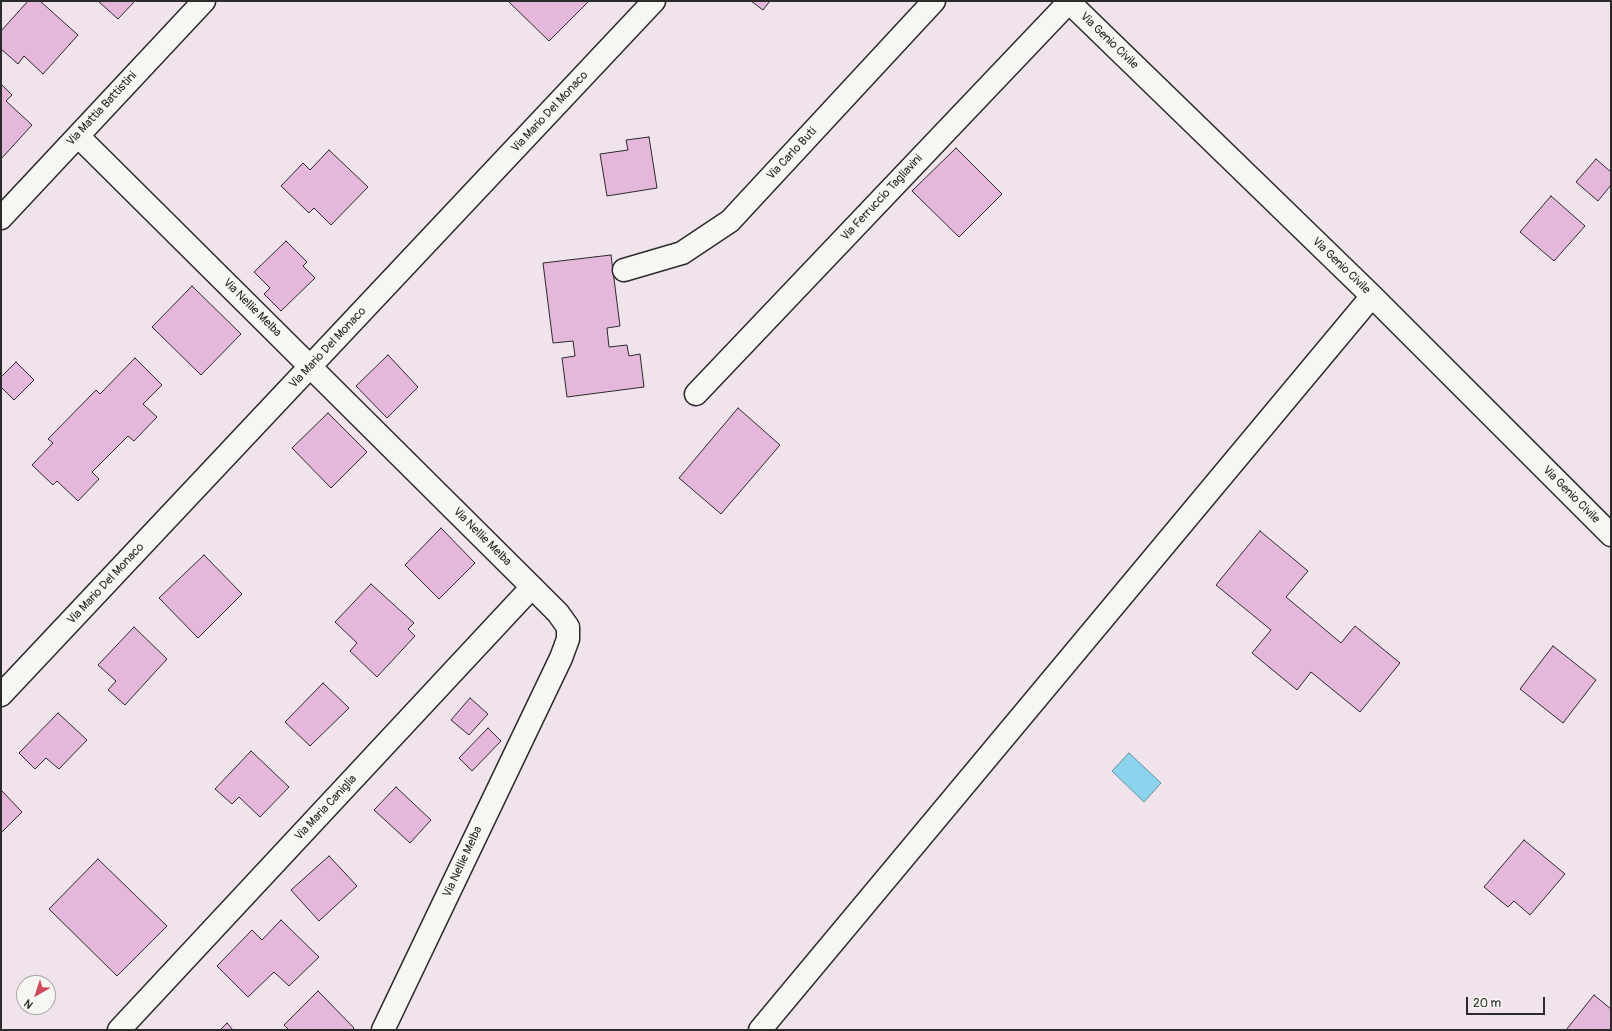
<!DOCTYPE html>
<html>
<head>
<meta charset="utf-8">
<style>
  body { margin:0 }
  #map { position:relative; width:1612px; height:1031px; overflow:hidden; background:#f1e3eb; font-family:Pangolin,sans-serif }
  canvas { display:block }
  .frame { position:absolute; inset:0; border:2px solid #2b2b2b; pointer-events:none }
  .north { position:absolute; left:16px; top:975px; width:40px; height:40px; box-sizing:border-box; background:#f6f6f2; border:1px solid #a5a5a2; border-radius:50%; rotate:219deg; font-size:11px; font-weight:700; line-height:16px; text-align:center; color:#2b2b2b }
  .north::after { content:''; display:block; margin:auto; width:14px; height:18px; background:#d1495b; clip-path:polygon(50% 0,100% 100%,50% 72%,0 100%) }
  .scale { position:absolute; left:1466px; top:997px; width:79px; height:18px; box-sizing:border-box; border:2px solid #2b2b2b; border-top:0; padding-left:5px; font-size:12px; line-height:14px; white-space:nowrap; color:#2b2b2b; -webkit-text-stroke:3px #f6f6f2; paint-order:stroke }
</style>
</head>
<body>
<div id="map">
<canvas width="1612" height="1031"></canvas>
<div class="frame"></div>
<div class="north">N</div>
<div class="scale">20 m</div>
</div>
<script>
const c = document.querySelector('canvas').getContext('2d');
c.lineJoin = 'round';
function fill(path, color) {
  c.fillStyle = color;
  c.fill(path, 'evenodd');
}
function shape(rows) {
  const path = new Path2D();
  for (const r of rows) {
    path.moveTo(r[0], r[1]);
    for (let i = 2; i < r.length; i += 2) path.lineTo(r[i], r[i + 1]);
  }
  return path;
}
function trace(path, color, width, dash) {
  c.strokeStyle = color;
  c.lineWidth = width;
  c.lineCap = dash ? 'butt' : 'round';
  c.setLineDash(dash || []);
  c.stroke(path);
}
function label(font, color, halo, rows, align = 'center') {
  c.font = font + ' Pangolin,sans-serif';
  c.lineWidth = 3;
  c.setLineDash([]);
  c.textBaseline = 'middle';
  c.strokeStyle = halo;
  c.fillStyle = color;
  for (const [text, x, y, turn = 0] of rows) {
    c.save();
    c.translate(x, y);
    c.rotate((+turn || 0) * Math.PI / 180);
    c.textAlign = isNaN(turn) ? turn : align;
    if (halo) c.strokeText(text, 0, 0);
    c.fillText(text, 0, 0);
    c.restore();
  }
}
const water = shape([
  [1129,753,1161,783,1144,802,1112,771,1129,753]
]);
fill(water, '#8cd4ee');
trace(water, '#6590a0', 1);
const building = shape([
  [28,1,40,1,78,35,43,74,24,56,18,64,1,49,1,31,28,1],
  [98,1,135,1,118,19,98,1],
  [508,1,589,1,549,41,508,1],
  [751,1,770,1,763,10,751,1],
  [1,84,12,95,6,101,32,125,1,159,1,84],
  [649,137,657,188,607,196,600,154,628,150,626,140,649,137],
  [956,148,1002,194,959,237,912,191,956,148],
  [329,150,368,187,331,225,314,208,309,213,281,186,303,163,310,170,329,150],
  [1596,159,1611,172,1611,185,1598,201,1576,182,1596,159],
  [1551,196,1585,226,1554,261,1520,232,1551,196],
  [286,241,307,262,303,266,315,278,281,311,264,294,270,288,254,272,286,241],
  [611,255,620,326,607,328,609,347,627,345,629,356,640,354,644,387,567,397,562,358,575,356,573,341,553,343,543,263,611,255],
  [192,286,241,334,201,375,152,327,192,286],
  [388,355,418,387,387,418,356,386,388,355],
  [135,358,162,385,143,404,157,417,134,441,128,436,92,472,99,479,78,501,57,481,53,485,32,465,53,443,48,439,96,390,100,394,135,358],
  [16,362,34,380,14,400,1,387,1,377,16,362],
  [738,408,780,445,721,514,679,478,738,408],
  [328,413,367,452,331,488,292,448,328,413],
  [441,528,475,563,439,599,405,565,441,528],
  [1260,531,1308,571,1286,597,1341,643,1355,626,1400,663,1360,712,1311,672,1297,690,1252,653,1271,630,1216,585,1260,531],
  [204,555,242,594,198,638,159,598,204,555],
  [371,584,414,623,408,629,415,636,377,677,350,651,357,643,335,622,371,584],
  [134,627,167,659,125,705,108,690,116,681,98,665,134,627],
  [1553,646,1596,680,1563,723,1520,689,1553,646],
  [323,683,349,708,310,746,285,722,323,683],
  [470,698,488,714,469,735,451,720,470,698],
  [58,713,87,740,59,769,46,758,35,769,19,753,58,713],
  [488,728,501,741,472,771,459,758,488,728],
  [251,751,289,787,260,817,239,797,232,804,215,789,251,751],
  [396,787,431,820,410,843,374,810,396,787],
  [1,790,22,812,1,833,1,790],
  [1524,840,1565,874,1530,915,1514,901,1508,907,1484,887,1524,840],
  [329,856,357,886,319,921,291,890,329,856],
  [98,859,167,926,117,976,49,909,98,859],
  [281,920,319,957,289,986,274,972,248,997,217,966,252,930,262,940,281,920],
  [318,991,354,1028,352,1030,289,1030,284,1025,318,991],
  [1594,995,1611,1009,1611,1030,1566,1030,1594,995],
  [227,1023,233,1030,220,1030,227,1023]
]);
fill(building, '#e4b7db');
trace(building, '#2b2b2b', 1);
const minor = shape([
  [1068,1,1372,296,1611,535],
  [78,136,532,587,558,613,568,627,568,639,561,658,383,1030],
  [1,218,204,1],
  [624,270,682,253,730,221,934,1],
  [696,394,1069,2],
  [1,695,654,1],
  [119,1030,532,587],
  [760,1030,1372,296]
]);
trace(minor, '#2b2b2b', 25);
trace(minor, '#f6f6f2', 22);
label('12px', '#2b2b2b', '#f6f6f2', [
  ["Via Genio Civile",1109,41,44],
  ["Via Mattia Battistini",102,109,-47],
  ["Via Mario Del Monaco",550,112,-47],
  ["Via Carlo Buti",792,154,-47],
  ["Via Ferruccio Tagliavini",882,198,-47],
  ["Via Genio Civile",1341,266,44],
  ["Via Nellie Melba",252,308,45],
  ["Via Mario Del Monaco",328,348,-47],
  ["Via Genio Civile",1571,495,45],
  ["Via Nellie Melba",482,537,45],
  ["Via Mario Del Monaco",106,584,-47],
  ["Via Maria Caniglia",326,808,-47],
  ["Via Nellie Melba",463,862,-65]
]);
</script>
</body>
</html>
